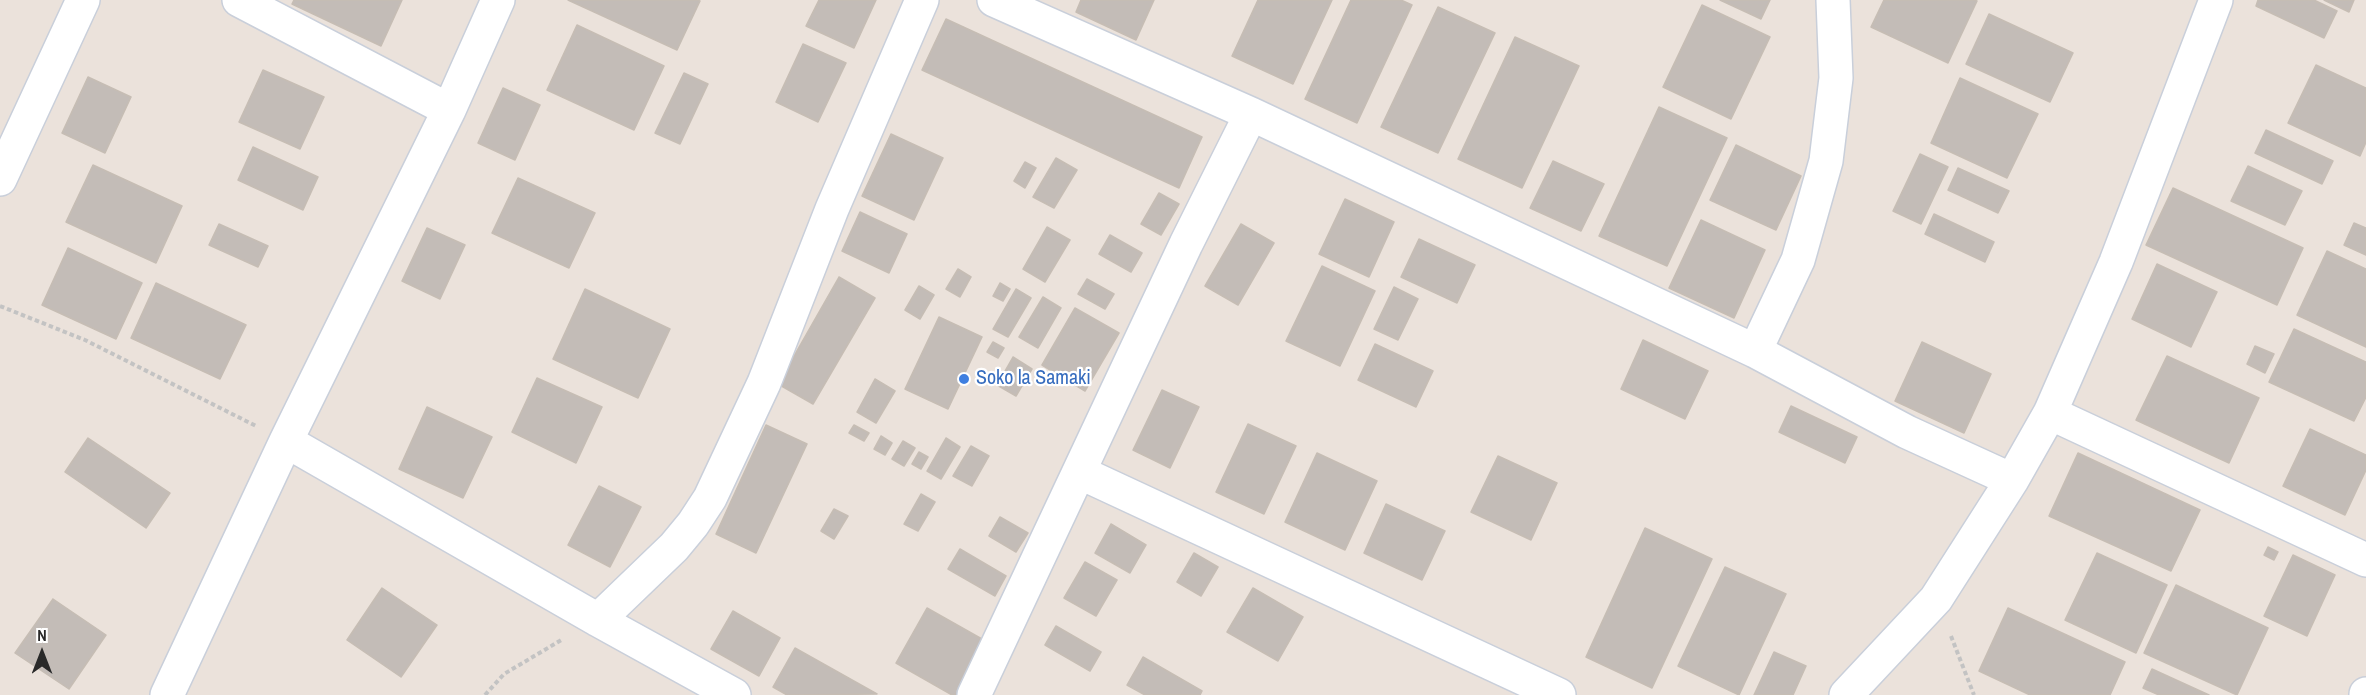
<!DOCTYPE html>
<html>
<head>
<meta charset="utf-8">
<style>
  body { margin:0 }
  #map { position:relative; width:2366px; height:695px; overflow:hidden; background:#ebe2db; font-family:"Archivo Narrow",sans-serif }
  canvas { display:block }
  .north { position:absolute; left:12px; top:623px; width:60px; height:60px; -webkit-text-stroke:4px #fff; paint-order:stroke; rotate:0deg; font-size:16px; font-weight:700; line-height:24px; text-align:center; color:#292929 }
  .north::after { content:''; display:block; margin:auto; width:21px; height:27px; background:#292929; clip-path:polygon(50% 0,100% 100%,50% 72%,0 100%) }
</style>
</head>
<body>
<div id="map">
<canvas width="2366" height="695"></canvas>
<div class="north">N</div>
</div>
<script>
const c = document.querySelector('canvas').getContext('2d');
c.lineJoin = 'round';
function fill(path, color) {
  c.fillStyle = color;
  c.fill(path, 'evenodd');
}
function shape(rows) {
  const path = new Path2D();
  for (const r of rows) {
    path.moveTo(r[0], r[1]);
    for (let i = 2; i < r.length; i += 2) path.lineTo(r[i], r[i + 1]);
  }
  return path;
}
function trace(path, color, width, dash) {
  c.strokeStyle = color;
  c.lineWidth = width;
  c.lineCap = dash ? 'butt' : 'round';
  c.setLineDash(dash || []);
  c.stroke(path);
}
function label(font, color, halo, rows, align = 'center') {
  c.font = font + ' "Archivo Narrow",sans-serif';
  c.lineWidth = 4.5;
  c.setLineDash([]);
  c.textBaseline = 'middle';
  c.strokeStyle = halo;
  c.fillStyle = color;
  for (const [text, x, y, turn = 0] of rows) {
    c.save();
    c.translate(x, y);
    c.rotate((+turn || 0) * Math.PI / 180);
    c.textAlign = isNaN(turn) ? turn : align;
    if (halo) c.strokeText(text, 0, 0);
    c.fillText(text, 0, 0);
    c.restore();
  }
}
const building = shape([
  [294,0,402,0,381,46,292,4,294,0],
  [568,0,697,0,700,1,677,50,568,0],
  [819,0,876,0,854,48,806,26,819,0],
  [1081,0,1154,0,1136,40,1076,12,1081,0],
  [1258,0,1332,0,1293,84,1232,56,1258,0],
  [1351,0,1401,0,1412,5,1357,123,1305,99,1351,0],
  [1720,0,1770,0,1761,19,1720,0],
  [1884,0,1974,0,1977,1,1948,63,1871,27,1884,0],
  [2258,0,2314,0,2337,11,2324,38,2256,6,2258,0],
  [2324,0,2354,0,2349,12,2324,0],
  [1702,5,1770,37,1731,119,1663,87,1702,5],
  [1438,7,1495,33,1438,153,1381,127,1438,7],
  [1989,14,2073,53,2050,102,1966,64,1989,14],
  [946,19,1202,137,1179,188,922,70,946,19],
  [577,25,664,66,634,130,547,90,577,25],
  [1515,37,1579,66,1522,188,1458,159,1515,37],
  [803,44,846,63,818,122,776,102,803,44],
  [2316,65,2366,88,2366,142,2360,156,2288,123,2316,65],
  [263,70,324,97,300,149,239,122,263,70],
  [684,73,708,84,680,144,655,133,684,73],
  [88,77,131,97,105,153,62,133,88,77],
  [1960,78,2038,114,2007,178,1931,143,1960,78],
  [503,88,540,105,515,160,478,143,503,88],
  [1659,107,1727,138,1667,266,1599,236,1659,107],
  [2266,130,2333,161,2322,184,2255,153,2266,130],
  [891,134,943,158,914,220,862,196,891,134],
  [1736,145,1801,176,1776,230,1710,200,1736,145],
  [253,147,318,177,303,210,238,180,253,147],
  [1920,154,1948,167,1921,224,1893,211,1920,154],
  [1056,158,1077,170,1054,208,1033,197,1056,158],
  [1553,161,1604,184,1581,231,1530,208,1553,161],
  [1025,162,1036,168,1025,188,1014,181,1025,162],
  [93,165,182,206,156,263,66,222,93,165],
  [2248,166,2302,191,2285,225,2231,201,2248,166],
  [1958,168,2009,191,1998,213,1948,190,1958,168],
  [518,178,595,213,569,268,492,233,518,178],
  [2173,188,2303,248,2277,305,2146,245,2173,188],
  [1159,193,1179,204,1161,235,1141,224,1159,193],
  [1345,199,1394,222,1369,277,1319,254,1345,199],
  [860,212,907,234,889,273,842,251,860,212],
  [1934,214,1994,242,1985,262,1925,234,1934,214],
  [1701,220,1765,250,1734,318,1669,288,1701,220],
  [2354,223,2366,228,2366,255,2344,245,2354,223],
  [219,224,268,246,258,267,209,245,219,224],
  [1241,224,1274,243,1238,305,1205,286,1241,224],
  [1047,227,1070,240,1045,282,1023,269,1047,227],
  [427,228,465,245,440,299,402,281,427,228],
  [1110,235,1142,253,1131,272,1099,254,1110,235],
  [1419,239,1475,265,1457,303,1401,277,1419,239],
  [68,248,142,283,116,339,42,305,68,248],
  [2327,251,2366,269,2366,347,2297,315,2327,251],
  [2157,264,2217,292,2191,347,2132,319,2157,264],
  [1322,266,1375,291,1340,366,1286,341,1322,266],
  [958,269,971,277,960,297,946,289,958,269],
  [839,277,875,298,813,404,778,384,839,277],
  [1087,279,1114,294,1105,309,1078,294,1087,279],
  [156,283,246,325,220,379,131,338,156,283],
  [1000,283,1010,289,1003,301,993,296,1000,283],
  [919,286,934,295,920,319,905,310,919,286],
  [1394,287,1418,299,1398,340,1374,329,1394,287],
  [585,289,670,329,638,398,553,359,585,289],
  [1016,289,1031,298,1008,337,993,329,1016,289],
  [1043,297,1061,308,1038,348,1019,337,1043,297],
  [1075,308,1119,333,1085,391,1042,365,1075,308],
  [939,317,982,337,948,409,905,389,939,317],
  [2294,329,2366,362,2366,397,2354,421,2269,382,2294,329],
  [1643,340,1708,371,1685,419,1621,389,1643,340],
  [993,342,1004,348,998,358,987,352,993,342],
  [1922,342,1991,374,1964,433,1895,401,1922,342],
  [1375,344,1433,371,1416,407,1358,380,1375,344],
  [2255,346,2274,354,2265,373,2247,364,2255,346],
  [2167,356,2259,398,2229,463,2136,420,2167,356],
  [1013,357,1032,369,1016,396,997,385,1013,357],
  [537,378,602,407,576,463,512,432,537,378],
  [875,379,895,391,876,423,857,412,875,379],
  [1162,390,1199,407,1170,468,1133,450,1162,390],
  [1791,406,1857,437,1845,463,1779,432,1791,406],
  [427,407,492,437,463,498,399,469,427,407],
  [1248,424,1296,446,1264,514,1216,492,1248,424],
  [766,425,807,444,756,553,716,534,766,425],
  [854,425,869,433,864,441,849,433,854,425],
  [2310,429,2366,455,2366,470,2345,515,2283,486,2310,429],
  [881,436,892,443,885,455,874,449,881,436],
  [88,438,170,493,146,528,65,472,88,438],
  [946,438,960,447,941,479,927,471,946,438],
  [903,441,915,448,904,466,892,459,903,441],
  [971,446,989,456,972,486,953,476,971,446],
  [919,452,928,457,921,469,912,464,919,452],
  [1317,453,1377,481,1345,550,1285,522,1317,453],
  [2078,453,2200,510,2171,571,2049,516,2078,453],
  [1498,456,1557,483,1531,540,1471,512,1498,456],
  [599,486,641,507,610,567,568,545,599,486],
  [921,494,935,502,918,531,904,524,921,494],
  [1386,504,1445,531,1422,580,1364,553,1386,504],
  [834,509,848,516,834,539,821,531,834,509],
  [1000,517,1028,533,1016,552,989,536,1000,517],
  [1111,524,1146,545,1130,573,1095,553,1111,524],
  [1645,528,1712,559,1652,688,1586,657,1645,528],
  [2268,547,2278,552,2274,560,2264,555,2268,547],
  [960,549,1006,576,995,596,948,569,960,549],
  [1194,553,1218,567,1201,596,1177,582,1194,553],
  [2097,553,2167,585,2136,653,2065,620,2097,553],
  [2293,555,2335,575,2307,636,2264,616,2293,555],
  [1085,562,1117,580,1096,616,1064,598,1085,562],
  [1725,567,1786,594,1739,695,1678,666,1725,567],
  [2176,585,2268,628,2237,695,2144,653,2176,585],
  [382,588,437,625,401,677,347,640,382,588],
  [1253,588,1303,617,1278,661,1227,632,1253,588],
  [53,599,106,635,69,689,15,653,53,599],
  [927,608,989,643,959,695,952,695,896,663,927,608],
  [2008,608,2125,662,2110,695,2030,695,1979,671,2008,608],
  [733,611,780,638,759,676,711,649,733,611],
  [1056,626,1101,652,1090,671,1045,645,1056,626],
  [795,648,877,694,787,695,773,687,795,648],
  [1774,652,1806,666,1793,695,1754,695,1774,652],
  [1143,657,1202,691,1200,695,1145,695,1127,685,1143,657],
  [2152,669,2209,695,2159,695,2143,688,2152,669]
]);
fill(building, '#c3bcb7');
trace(building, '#c6bdb4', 1.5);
const minor = shape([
  [239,0,449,110],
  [994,0,1251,114,1755,351,1907,432,2012,480],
  [0,179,83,0],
  [1755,351,1798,260,1826,161,1836,78,1833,0],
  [2050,413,2366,560],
  [286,441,598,620,734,695],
  [1079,472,1559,695],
  [598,620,674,547,693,524,710,498,764,383,832,209,922,0],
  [167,695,286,441,449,110,498,0],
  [974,695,1186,244,1251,114],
  [1846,695,1936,599,2012,480,2050,413,2116,262,2216,0],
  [2366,695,2366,694]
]);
trace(minor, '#c9cfda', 36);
trace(shape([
  [0,306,85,340,256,426],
  [1951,636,1974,695],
  [485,695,504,674,563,639]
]), '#c3c3c3', 4, [4.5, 3]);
trace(minor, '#fff', 33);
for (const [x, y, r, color] of [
  [964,379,6,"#3f7fe0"]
]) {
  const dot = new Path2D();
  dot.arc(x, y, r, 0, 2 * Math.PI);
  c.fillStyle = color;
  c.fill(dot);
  trace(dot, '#fff', 2);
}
label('20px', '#366cbe', '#fff', [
  ["Soko la Samaki",976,379]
], 'left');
</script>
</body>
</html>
